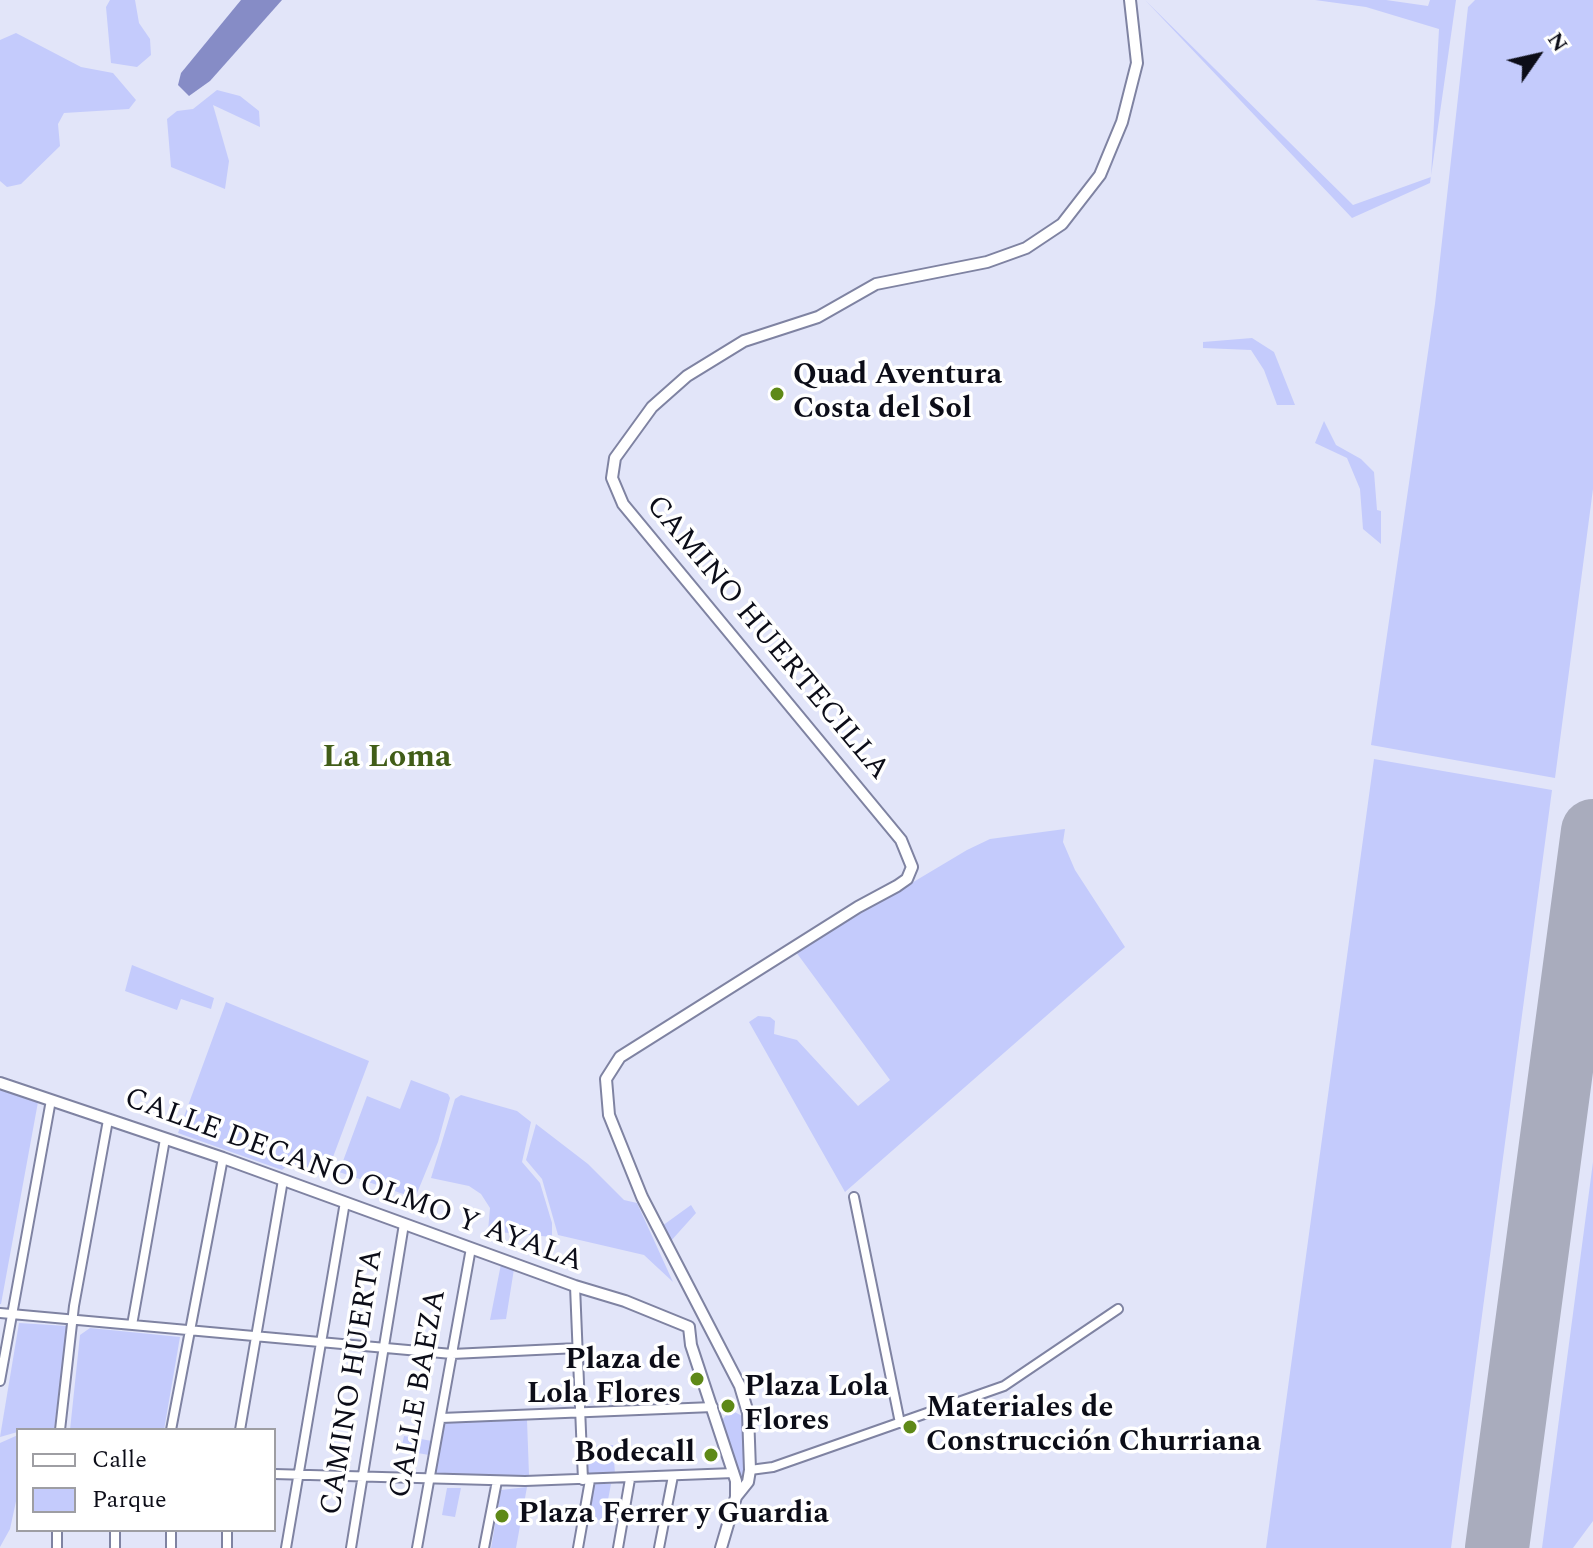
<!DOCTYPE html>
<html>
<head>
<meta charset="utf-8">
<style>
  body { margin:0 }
  #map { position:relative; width:1593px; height:1548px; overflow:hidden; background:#e2e5f9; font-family:Spectral,serif }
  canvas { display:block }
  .legend { position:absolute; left:16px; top:1428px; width:260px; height:104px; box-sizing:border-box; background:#fff; border:2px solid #9e9ea3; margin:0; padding:10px 14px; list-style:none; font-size:24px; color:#0c0d18 }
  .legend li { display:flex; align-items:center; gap:16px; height:40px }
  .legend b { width:40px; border:2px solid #9e9ea3 }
  .north { position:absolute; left:1497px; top:16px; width:80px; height:80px; -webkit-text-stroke:6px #fff; paint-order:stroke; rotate:56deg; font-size:22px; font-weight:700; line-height:32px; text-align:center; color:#0c0d18 }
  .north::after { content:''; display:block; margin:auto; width:28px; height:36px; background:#0c0d18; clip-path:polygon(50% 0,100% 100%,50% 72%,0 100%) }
</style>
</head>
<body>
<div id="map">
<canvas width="1593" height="1548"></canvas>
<ul class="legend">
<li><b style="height:10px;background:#fff"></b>Calle</li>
<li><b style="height:22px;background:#c4cbfc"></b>Parque</li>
</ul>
<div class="north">N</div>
</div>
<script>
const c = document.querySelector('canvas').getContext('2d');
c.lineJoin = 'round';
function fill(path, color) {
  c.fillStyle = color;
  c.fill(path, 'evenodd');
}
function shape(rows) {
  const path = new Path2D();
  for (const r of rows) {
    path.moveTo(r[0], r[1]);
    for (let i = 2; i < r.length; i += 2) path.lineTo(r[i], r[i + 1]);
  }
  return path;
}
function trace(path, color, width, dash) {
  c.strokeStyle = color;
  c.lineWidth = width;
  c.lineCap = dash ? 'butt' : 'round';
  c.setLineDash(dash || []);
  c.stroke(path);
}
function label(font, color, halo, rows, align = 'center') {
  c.font = font + ' Spectral,serif';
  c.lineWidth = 7;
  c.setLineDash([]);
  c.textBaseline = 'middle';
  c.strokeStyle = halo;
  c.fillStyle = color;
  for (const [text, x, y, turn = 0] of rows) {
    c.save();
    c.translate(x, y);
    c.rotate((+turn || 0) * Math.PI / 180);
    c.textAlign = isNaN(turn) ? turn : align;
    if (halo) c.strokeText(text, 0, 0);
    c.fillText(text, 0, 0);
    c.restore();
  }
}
fill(shape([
  [110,0,135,0,139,23,150,39,151,55,137,67,111,63,106,7],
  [1145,0,1353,205,1431,177,1439,29,1366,7,1315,0,1386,0,1428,6,1430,0,1456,0,1430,183,1352,218],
  [1475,0,1593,0,1593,489,1555,778,1371,745,1435,304,1468,7],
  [16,33,81,67,113,73,136,100,129,109,64,113,58,124,60,146,21,184,7,187,0,181,0,40],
  [217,90,240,96,259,111,260,127,213,105,229,161,225,189,171,167,167,119,177,111,193,109],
  [1252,338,1274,352,1295,405,1277,405,1264,370,1251,350,1203,348,1203,342],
  [1324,421,1336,445,1361,459,1374,472,1377,510,1381,511,1381,544,1363,529,1360,489,1347,458,1315,443],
  [1374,759,1552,790,1451,1548,1266,1548],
  [1065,829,1063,842,1075,870,1125,947,845,1192,749,1022,758,1016,770,1017,775,1021,774,1034,797,1040,858,1106,890,1080,796,952,967,850,990,839],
  [132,965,214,998,211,1009,181,999,177,1010,125,991],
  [226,1002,369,1061,327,1173,289,1164,282,1170,178,1133],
  [411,1080,448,1094,450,1098,438,1142,415,1198,339,1172,367,1096,400,1109],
  [0,1090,38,1102,1,1304,0,1304],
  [461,1095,517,1111,531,1122,522,1162,540,1183,552,1223,552,1237,488,1231,490,1208,481,1194,469,1186,431,1178,455,1099],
  [536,1124,588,1164,624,1200,637,1203,673,1282,644,1255,558,1235,542,1179,526,1160],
  [1593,1162,1593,1521,1573,1548,1542,1548],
  [691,1205,696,1213,670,1242,662,1226],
  [501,1264,514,1269,506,1319,490,1320],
  [19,1323,67,1326,54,1430,28,1429,0,1437],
  [90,1328,180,1337,164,1430,70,1430,80,1335],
  [731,1410,744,1417,746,1463,741,1484,721,1421],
  [527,1420,529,1475,435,1475,444,1423],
  [18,1435,18,1492,10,1529,0,1547,0,1443],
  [404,1436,432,1441,429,1455,401,1450],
  [613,1445,615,1474,587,1475,586,1446],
  [594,1484,611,1484,604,1521,588,1518],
  [527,1487,516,1548,491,1548,501,1490],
  [447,1488,461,1488,455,1517,442,1515]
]), '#c4cbfc');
fill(shape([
  [241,0,282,0,210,81,189,96,178,85,181,73]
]), '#868cc6');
trace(shape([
  [1497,1548,1593,831]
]), '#a9acbd', 64);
const minor = shape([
  [854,1197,900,1423],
  [575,1286,583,1480],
  [0,1313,452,1354,578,1348],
  [132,1325,165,1139],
  [0,1381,51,1100],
  [441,1418,713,1407],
  [60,1430,74,1306,108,1120],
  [171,1430,223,1158],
  [240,1430,283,1180],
  [750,1470,773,1467,1004,1386,1118,1309],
  [274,1474,525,1481,734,1473],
  [115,1530,115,1548],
  [171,1530,171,1548],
  [227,1530,227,1548],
  [57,1548,57,1530],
  [286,1548,345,1202],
  [351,1548,404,1224],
  [417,1548,471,1248],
  [484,1548,497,1481],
  [578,1548,590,1480],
  [618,1548,630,1479],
  [659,1548,673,1476]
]);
const tertiary = shape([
  [0,1083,223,1158,575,1286,625,1301,689,1327],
  [689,1327,691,1345,736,1481,736,1497,721,1548],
  [736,1497,748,1482,750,1470,748,1413,740,1386,642,1197,609,1115,606,1079,620,1057,858,907,897,886,907,879,912,867,901,840,623,504,612,478,615,458,652,407,687,376,744,341,818,317,876,284,987,262,1026,248,1062,224,1100,175,1122,122,1137,63,1130,0]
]);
trace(minor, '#7f83a2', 12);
trace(tertiary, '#7f83a2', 14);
trace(minor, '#fff', 8);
trace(tertiary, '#fff', 10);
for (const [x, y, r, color] of [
  [777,394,8,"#5e8917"],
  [697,1379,8,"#5e8917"],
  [728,1406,8,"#5e8917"],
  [910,1427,8,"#5e8917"],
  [711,1455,8,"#5e8917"],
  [502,1516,8,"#5e8917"]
]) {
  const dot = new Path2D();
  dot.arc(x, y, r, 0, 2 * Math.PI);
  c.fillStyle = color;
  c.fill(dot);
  trace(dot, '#fff', 3);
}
label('bold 30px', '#0c0d18', '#fff', [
  ["Quad Aventura",793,377],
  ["Costa del Sol",793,411],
  ["Plaza de",681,1362,"right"],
  ["Lola Flores",681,1396,"right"],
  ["Plaza Lola",744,1389],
  ["Flores",744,1423],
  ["Materiales de",926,1410],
  ["Construcción Churriana",926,1444],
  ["Bodecall",695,1455,"right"],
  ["Plaza Ferrer y Guardia",518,1516]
], 'left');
label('30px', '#0c0d18', '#fff', [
  ["CAMINO HUERTECILLA",766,639,50],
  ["CALLE DECANO OLMO Y AYALA",353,1182,20],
  ["CAMINO HUERTA",354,1382,-81],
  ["CALLE BAEZA",420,1394,-80]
]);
label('bold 32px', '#415d18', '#fff', [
  ["La Loma",387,760]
]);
</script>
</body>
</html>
